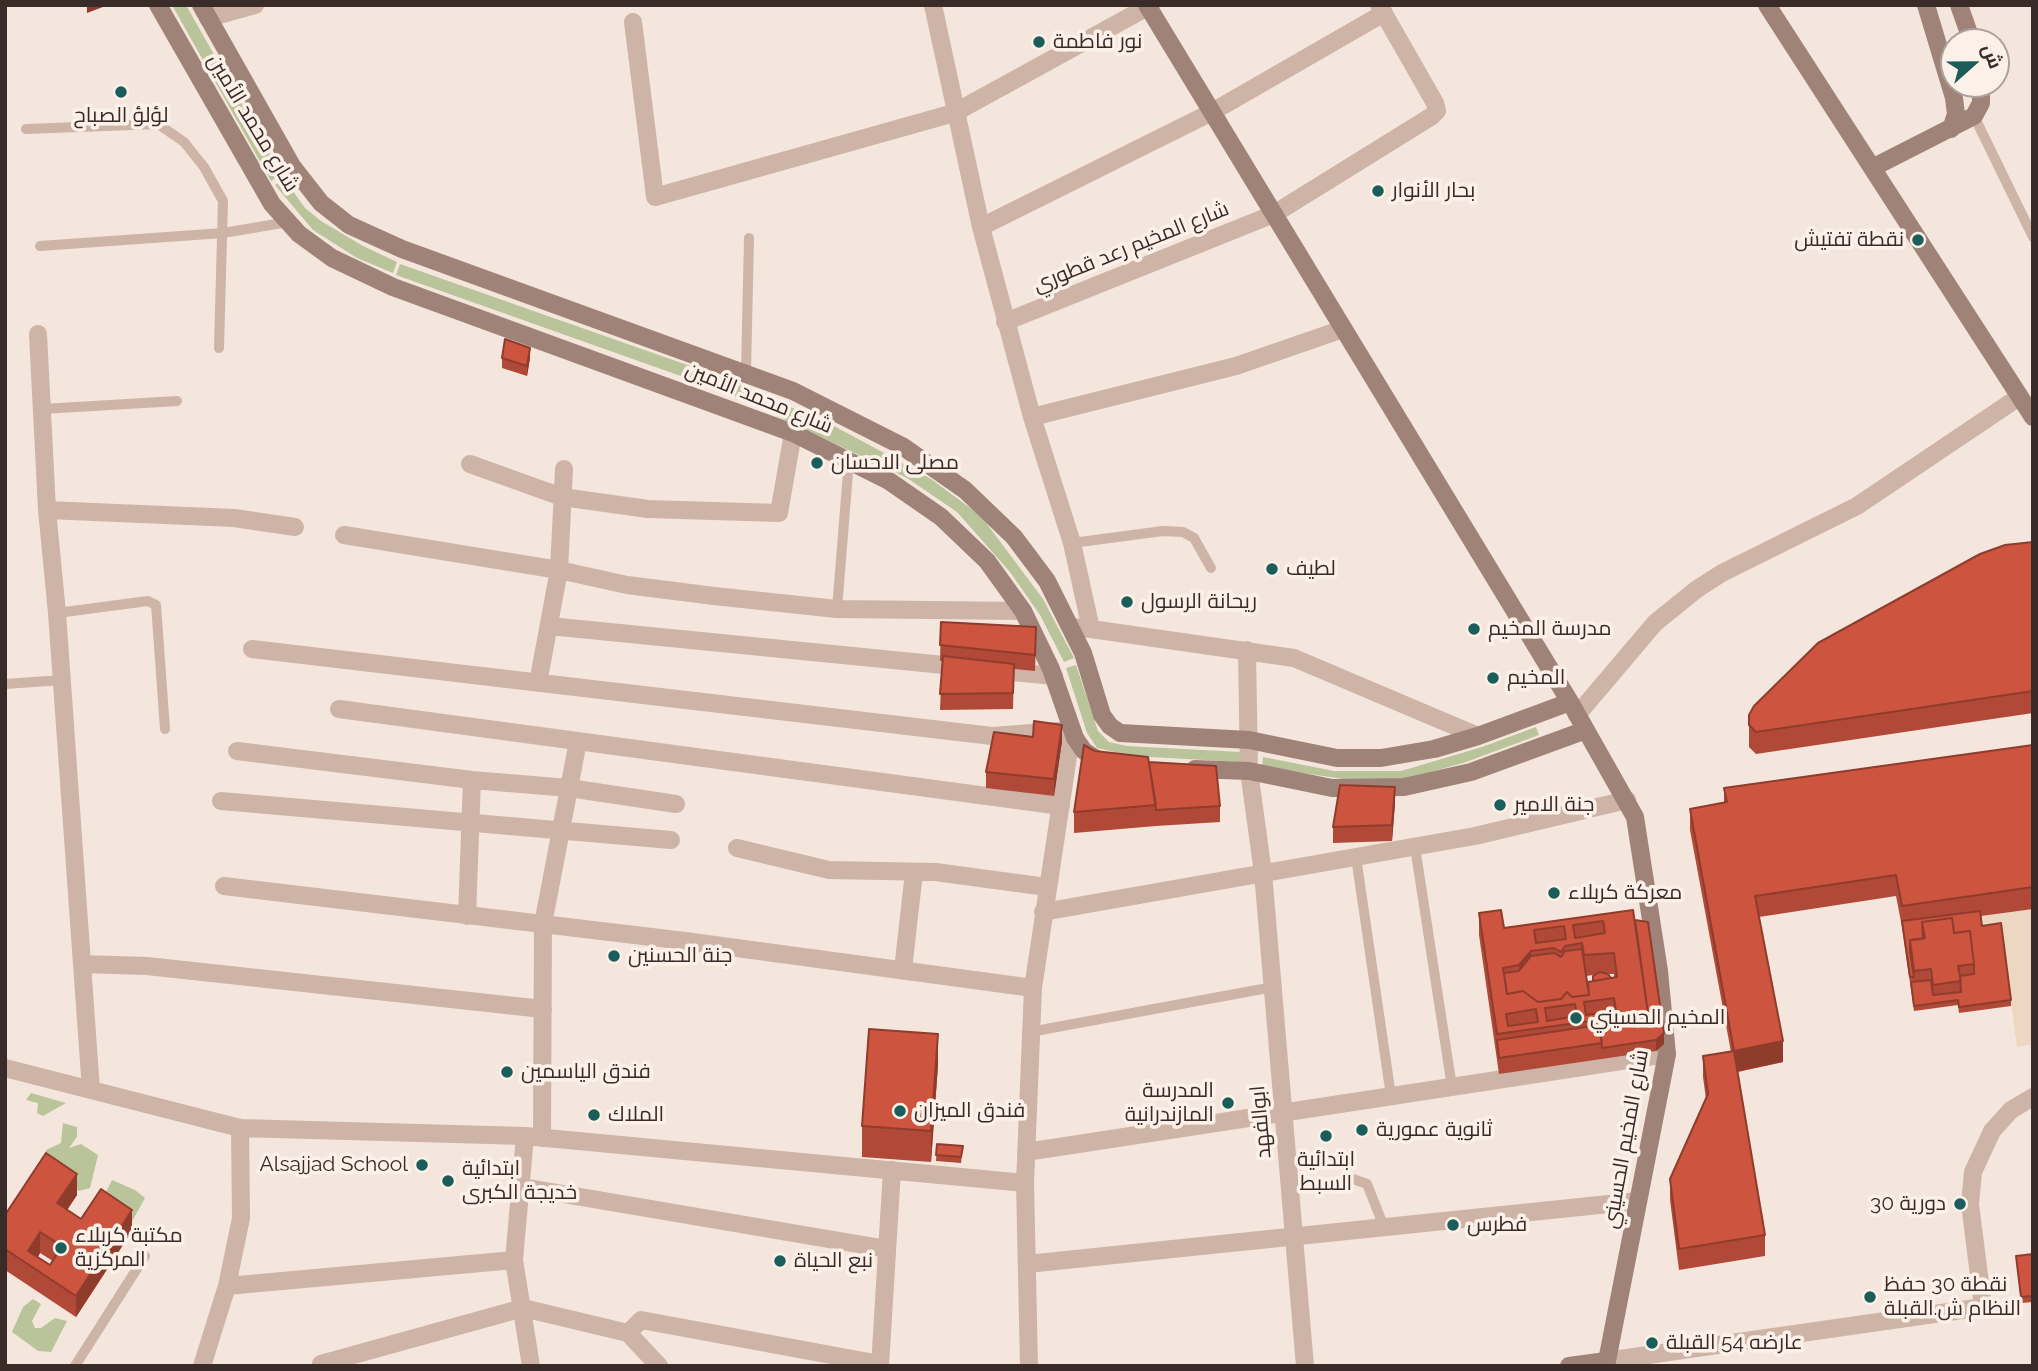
<!DOCTYPE html>
<html>
<head>
<meta charset="utf-8">
<style>
  body { margin:0 }
  #map { position:relative; width:2038px; height:1371px; overflow:hidden; background:#f4e6dc; font-family:Raleway,Cairo,sans-serif }
  canvas { display:block }
  .frame { position:absolute; inset:0; border:7px solid #382b28; pointer-events:none }
  .north { position:absolute; left:1940px; top:28px; width:70px; height:70px; box-sizing:border-box; background:#fbf1e8; border:2px solid #ada29b; border-radius:50%; rotate:69deg; font-size:19px; font-weight:700; line-height:28px; text-align:center; color:#382b28 }
  .north::after { content:''; display:block; margin:auto; width:24px; height:32px; background:#1a5d5b; clip-path:polygon(50% 0,100% 100%,50% 72%,0 100%) }
</style>
</head>
<body>
<div id="map">
<canvas width="2038" height="1371"></canvas>
<div class="frame"></div>
<div class="north">ش</div>
</div>
<script>
const c = document.querySelector('canvas').getContext('2d');
c.lineJoin = 'round';
function fill(path, color) {
  c.fillStyle = color;
  c.fill(path, 'evenodd');
}
function shape(rows) {
  const path = new Path2D();
  for (const r of rows) {
    path.moveTo(r[0], r[1]);
    for (let i = 2; i < r.length; i += 2) path.lineTo(r[i], r[i + 1]);
  }
  return path;
}
function trace(path, color, width, dash) {
  c.strokeStyle = color;
  c.lineWidth = width;
  c.lineCap = dash ? 'butt' : 'round';
  c.setLineDash(dash || []);
  c.stroke(path);
}
function label(font, color, halo, rows, align = 'center') {
  c.font = font + ' Raleway,Cairo,sans-serif';
  c.lineWidth = 7;
  c.setLineDash([]);
  c.textBaseline = 'middle';
  c.strokeStyle = halo;
  c.fillStyle = color;
  for (const [text, x, y, turn = 0] of rows) {
    c.save();
    c.translate(x, y);
    c.rotate((+turn || 0) * Math.PI / 180);
    c.textAlign = isNaN(turn) ? turn : align;
    if (halo) c.strokeText(text, 0, 0);
    c.fillText(text, 0, 0);
    c.restore();
  }
}
fill(shape([
  [172,5,186,5,282,175,271,181],
  [285,180,305,208,321,221,363,246,397,262,393,273,357,258,313,230,275,185],
  [400,264,727,379,723,391,396,275],
  [733,382,834,426,886,454,931,479,981,516,1043,599,1074,658,1064,662,1040,615,1010,572,957,512,907,478,729,393],
  [1076,665,1098,731,1109,742,1127,746,1241,752,1241,762,1132,756,1097,748,1087,733,1066,668],
  [1536,727,1539,735,1466,762,1403,780,1357,781,1262,767,1263,757,1334,771,1401,771,1482,747],
  [31,1093,66,1103,43,1116,37,1113,38,1103,26,1100],
  [63,1123,77,1127,77,1137,69,1148,81,1144,98,1155,90,1188,79,1191,42,1165,46,1150,61,1143],
  [112,1180,135,1190,145,1198,130,1225,102,1200],
  [33,1299,41,1304,32,1321,35,1328,41,1328,55,1318,67,1321,51,1352,38,1351,12,1332,23,1307]
]), '#bac49a');
fill(shape([
  [2033,909,2033,1044,2017,1047,2001,929,1982,931,1980,916]
]), '#edd6c2');
trace(shape([
  [1974,116,2033,237],
  [26,129,158,124,184,142,204,167,223,201,219,348],
  [40,246,223,233,288,222],
  [746,372,749,238],
  [43,409,177,401],
  [1072,543,1163,531,1183,532,1194,538,1211,568],
  [837,609,849,460],
  [57,613,148,601,156,605,165,729],
  [5,684,62,680],
  [1415,847,1452,1087],
  [1356,857,1391,1096],
  [1030,1032,1273,987],
  [1353,1179,1367,1184,1384,1227],
  [75,1366,145,1256]
]), '#cdb4a7', 10);
trace(shape([
  [933,5,981,227,1032,417,1072,543,1091,629,1072,627],
  [208,18,255,5],
  [633,22,655,197,954,113,1151,5],
  [981,227,1212,112,1384,13],
  [1005,322,1274,214,1432,116,1437,111,1435,103,1379,5],
  [38,334,47,510,57,613,91,1090],
  [1032,417,1236,366,1343,329],
  [470,464,562,497,648,509,779,513,793,433],
  [47,510,234,518,295,527],
  [344,535,559,570,627,585,714,596,837,609,1023,611],
  [549,626,964,667],
  [1091,629,1294,658,1478,736],
  [252,649,992,736,1072,730,1033,988,1025,1183,1029,1366],
  [1247,650,1249,771,1263,873,1305,1366],
  [992,670,1054,676],
  [538,683,559,570,564,469],
  [339,709,1061,806],
  [1577,715,1655,623,1697,589,1722,573,1857,506,2019,397],
  [237,751,472,780,569,788,676,804],
  [221,801,671,840],
  [737,848,829,870,935,872,1047,887],
  [224,886,685,941,1033,988],
  [1043,912,1475,836,1627,800],
  [467,916,472,780],
  [82,964,147,966,543,1009],
  [903,970,914,872],
  [5,1068,240,1128,525,1136,1025,1183],
  [525,1136,514,1260,531,1366],
  [542,1138,543,924,578,741],
  [1026,1152,1667,1054],
  [522,1187,887,1249],
  [1027,1264,1638,1201],
  [227,1286,514,1260],
  [628,1333,641,1320,880,1364],
  [1606,1361,1983,1307,1970,1204,1973,1172,1992,1131,2011,1110,2033,1097],
  [321,1364,523,1308,628,1333,659,1366],
  [202,1366,227,1286,241,1218,240,1128],
  [880,1366,892,1170]
]), '#cdb4a7', 18);
trace(shape([
  [158,5,272,204,299,234,332,258,393,287,793,433,889,481,941,517,987,561,1023,611,1051,669,1075,738,1084,751,1101,762],
  [201,5,292,166,321,203,349,225,402,249,793,391,902,446,965,490,1014,537,1047,581,1083,653,1102,715,1110,726,1120,733,1249,740,1337,758,1381,758,1434,749,1478,736,1570,702],
  [1147,5,1570,702,1635,817,1659,971,1667,1054,1606,1366],
  [1767,5,2033,417],
  [1926,5,1954,98,1956,114,1951,129],
  [1959,5,1972,42],
  [1874,167,1974,116,1981,103,1981,84],
  [1195,769,1249,771,1332,788,1404,787,1471,772,1586,730],
  [1569,1366,1606,1361]
]), '#a08378', 18);
fill(shape([
  [502,358,530,358,527,376,502,368],
  [2033,542,2033,713,1756,754,1749,747,1749,715],
  [941,622,1036,643,1035,671,1014,669,1013,709,940,710,942,661,940,661],
  [1033,737,1062,741,1054,796,986,788,986,772],
  [2033,745,2033,909,1981,916,1982,926,2011,1000,2011,1006,1959,1013,1958,1005,1914,1011,1902,927,1896,896,1759,917,1783,1062,1738,1072,1765,1235,1765,1256,1679,1270,1670,1200,1670,1179,1706,1099,1703,1077,1703,1056,1731,1052,1690,830,1690,809,1724,802,1724,788],
  [1095,751,1149,762,1220,806,1220,822,1156,826,1074,833,1074,812],
  [1395,803,1392,841,1333,843,1333,827],
  [1633,910,1664,1044,1656,1051,1499,1074,1479,935,1479,913,1504,928],
  [1608,974,1614,974,1614,978,1611,978],
  [1593,975,1593,981,1588,987,1586,976],
  [938,1065,931,1162,862,1157,862,1126],
  [937,1144,963,1146,961,1163,936,1161],
  [77,1195,67,1210,81,1219,132,1231,76,1317,5,1270,5,1215],
  [40,1253,53,1261,50,1265,38,1257],
  [2033,1254,2033,1302,2021,1303,2016,1256]
]), '#b04937');
fill(shape([
  [87,5,108,5,87,13],
  [530,348,530,358,527,376,527,366],
  [1062,725,1062,741,1054,796,1054,779],
  [1395,787,1395,803,1392,841,1392,825],
  [1531,951,1531,972,1519,987,1519,965],
  [1664,1033,1664,1044,1656,1051,1656,1040],
  [938,1034,938,1065,931,1162,931,1131],
  [1783,1041,1783,1062,1734,1072,1734,1051],
  [77,1174,77,1195,57,1225,57,1203],
  [132,1210,132,1231,76,1317,76,1296],
  [40,1232,40,1253,32,1266,28,1251]
]), '#903c2d');
const building = shape([
  [505,339,530,348,527,366,502,358,505,339],
  [2033,542,2033,691,1756,732,1749,725,1749,715,1754,706,1818,643,1980,554,2005,545,2033,542],
  [941,622,1036,627,1035,655,940,645,941,622],
  [943,656,1014,664,1013,693,940,694,943,656],
  [1034,721,1062,725,1054,779,986,772,994,732,1033,737,1034,721],
  [1084,745,1095,751,1148,757,1156,805,1074,812,1084,745],
  [2033,745,2033,887,1902,906,1896,875,1755,896,1783,1041,1734,1051,1690,809,1727,802,1724,788,2033,745],
  [1149,762,1216,766,1220,806,1156,810,1149,762],
  [1340,785,1395,787,1392,825,1333,827,1340,785],
  [1501,910,1504,928,1633,910,1648,1013,1497,1034,1479,913,1501,910],
  [1603,921,1605,933,1575,938,1573,925,1603,921],
  [1564,926,1566,939,1536,943,1534,930,1564,926],
  [1582,943,1584,955,1614,953,1617,977,1588,982,1589,995,1572,997,1567,992,1561,999,1538,1002,1523,991,1507,994,1503,968,1519,965,1531,951,1554,948,1561,952,1565,946,1582,943],
  [1614,998,1616,1011,1586,1015,1584,1002,1614,998],
  [1575,1004,1577,1016,1547,1021,1545,1008,1575,1004],
  [1536,1009,1538,1022,1508,1026,1506,1014,1536,1009],
  [1980,911,1982,926,2001,923,2011,1000,1959,1007,1958,1000,1914,1006,1911,982,1931,980,1933,995,1961,992,1960,976,1974,974,1974,964,1970,931,1954,933,1952,918,1922,922,1923,939,1910,940,1910,951,1914,977,1910,977,1902,921,1980,911],
  [1952,918,1954,933,1970,931,1974,964,1958,966,1961,981,1933,985,1931,969,1914,971,1910,940,1925,938,1922,922,1952,918],
  [1635,920,1648,922,1664,1033,1656,1040,1602,1048,1600,1030,1648,1023,1648,1013,1635,920],
  [1582,949,1589,995,1572,997,1567,992,1561,999,1538,1002,1523,991,1507,994,1504,973,1519,971,1531,956,1554,953,1561,957,1565,951,1582,949],
  [1600,972,1608,974,1611,978,1593,981,1593,976,1600,972],
  [1599,1025,1602,1043,1499,1058,1497,1040,1599,1025],
  [869,1029,938,1034,931,1131,862,1126,869,1029],
  [1734,1051,1765,1235,1679,1249,1670,1179,1708,1094,1703,1056,1734,1051],
  [937,1144,963,1146,961,1157,936,1155,937,1144],
  [46,1153,77,1174,57,1203,81,1219,101,1189,132,1210,76,1296,5,1249,5,1215,46,1153],
  [40,1232,62,1246,50,1265,28,1251,40,1232],
  [2033,1254,2033,1296,2021,1297,2016,1256,2033,1254]
]);
fill(building, '#cd5540');
trace(building, '#903c2d', 2);
for (const [x, y, r, color] of [
  [1039,42,7,"#1a5d5b"],
  [121,92,7,"#1a5d5b"],
  [1378,191,7,"#1a5d5b"],
  [1918,240,7,"#1a5d5b"],
  [817,463,7,"#1a5d5b"],
  [1272,569,7,"#1a5d5b"],
  [1127,602,7,"#1a5d5b"],
  [1474,629,7,"#1a5d5b"],
  [1493,678,7,"#1a5d5b"],
  [1500,805,7,"#1a5d5b"],
  [1554,893,7,"#1a5d5b"],
  [614,956,7,"#1a5d5b"],
  [1576,1018,7,"#1a5d5b"],
  [507,1072,7,"#1a5d5b"],
  [1228,1103,7,"#1a5d5b"],
  [900,1111,7,"#1a5d5b"],
  [594,1115,7,"#1a5d5b"],
  [1362,1130,7,"#1a5d5b"],
  [1326,1136,7,"#1a5d5b"],
  [422,1165,7,"#1a5d5b"],
  [448,1181,7,"#1a5d5b"],
  [1960,1204,7,"#1a5d5b"],
  [1453,1225,7,"#1a5d5b"],
  [61,1248,7,"#1a5d5b"],
  [780,1261,7,"#1a5d5b"],
  [1870,1297,7,"#1a5d5b"],
  [1652,1343,7,"#1a5d5b"]
]) {
  const dot = new Path2D();
  dot.arc(x, y, r, 0, 2 * Math.PI);
  c.fillStyle = color;
  c.fill(dot);
  trace(dot, '#fbf1e8', 2.5);
}
label('21px', '#382b28', '#fbf1e8', [
  ["نور فاطمة",1053,42],
  ["لؤلؤ الصباح",121,116,"center"],
  ["بحار الأنوار",1392,191],
  ["نقطة تفتيش",1904,240,"right"],
  ["مصلى الاحسان",831,463],
  ["لطيف",1286,569],
  ["ريحانة الرسول",1141,602],
  ["مدرسة المخيم",1488,629],
  ["المخيم",1507,678],
  ["جنة الامير",1514,805],
  ["معركة كربلاء",1568,893],
  ["جنة الحسنين",628,956],
  ["المخيم الحسيني",1590,1018],
  ["فندق الياسمين",521,1072],
  ["المدرسة",1214,1091,"right"],
  ["المازندرانية",1214,1115,"right"],
  ["فندق الميزان",914,1111],
  ["الملاك",608,1115],
  ["ثانوية عمورية",1376,1130],
  ["ابتدائية",1326,1160,"center"],
  ["السبط",1326,1184,"center"],
  ["Alsajjad School",408,1165,"right"],
  ["ابتدائية",462,1169],
  ["خديجة الكبرى",462,1193],
  ["دورية 30",1946,1204,"right"],
  ["فطرس",1467,1225],
  ["مكتبة كربلاء",75,1236],
  ["المركزية",75,1260],
  ["نبع الحياة",794,1261],
  ["نقطة 30 حفظ",1884,1285],
  ["النظام ش.القبلة",1884,1309],
  ["عارضه 54 القبلة",1666,1343]
], 'left');
label('21px', '#382b28', '#fbf1e8', [
  ["شارع محمد الأمين",253,123,59],
  ["شارع المخيم رعد قطوري",1131,247,-22],
  ["شارع محمد الأمين",759,398,22],
  ["ابوالفهد",1261,1122,-95],
  ["شارع المخيم الحسيني",1626,1139,-80]
]);
</script>
</body>
</html>
